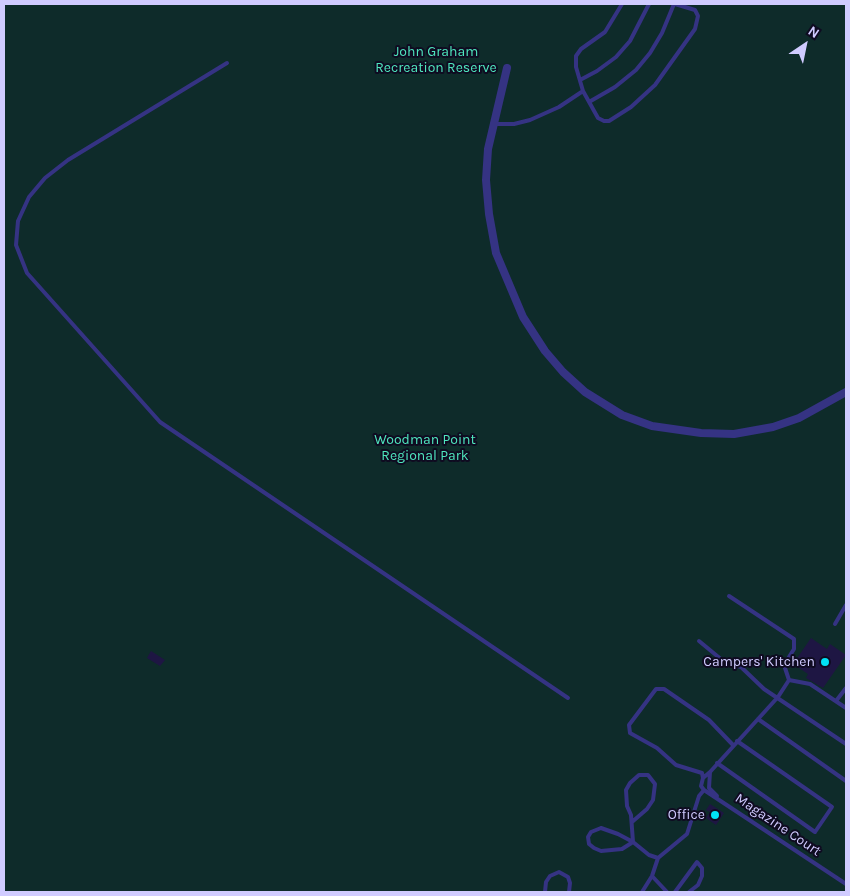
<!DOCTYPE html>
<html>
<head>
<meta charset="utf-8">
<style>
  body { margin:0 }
  #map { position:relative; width:850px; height:896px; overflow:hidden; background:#0f0b21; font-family:Karla,sans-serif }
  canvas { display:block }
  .frame { position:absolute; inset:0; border:5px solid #d0cbff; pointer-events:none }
  .north { position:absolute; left:780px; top:20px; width:50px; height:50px; -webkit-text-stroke:4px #0f0b21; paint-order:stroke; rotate:34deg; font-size:14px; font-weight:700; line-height:20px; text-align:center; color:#d0cbff }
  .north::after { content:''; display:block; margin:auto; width:18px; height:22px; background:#d0cbff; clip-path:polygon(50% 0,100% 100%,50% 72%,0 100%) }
</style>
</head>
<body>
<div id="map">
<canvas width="850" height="896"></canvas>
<div class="frame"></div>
<div class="north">N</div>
</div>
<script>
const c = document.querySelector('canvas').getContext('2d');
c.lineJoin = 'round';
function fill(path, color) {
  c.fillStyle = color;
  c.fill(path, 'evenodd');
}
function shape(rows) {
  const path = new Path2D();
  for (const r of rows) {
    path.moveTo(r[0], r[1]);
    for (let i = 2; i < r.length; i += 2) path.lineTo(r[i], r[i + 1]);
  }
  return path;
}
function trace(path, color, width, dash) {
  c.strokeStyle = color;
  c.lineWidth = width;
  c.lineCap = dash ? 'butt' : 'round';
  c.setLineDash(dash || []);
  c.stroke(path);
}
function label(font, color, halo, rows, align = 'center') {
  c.font = font + ' Karla,sans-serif';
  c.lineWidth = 4;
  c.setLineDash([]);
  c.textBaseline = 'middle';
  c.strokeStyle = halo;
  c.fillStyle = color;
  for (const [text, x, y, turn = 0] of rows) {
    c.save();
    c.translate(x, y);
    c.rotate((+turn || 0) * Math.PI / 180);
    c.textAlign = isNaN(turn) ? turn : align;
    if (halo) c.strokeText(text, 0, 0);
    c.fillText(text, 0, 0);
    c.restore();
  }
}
fill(shape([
  [4,4,846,4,846,892,4,892]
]), '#0e2b2a');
fill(shape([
  [811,638,827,649,830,644,846,655,823,688,806,678,808,674,793,664],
  [151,651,165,660,160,666,147,658],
  [710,804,724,813,716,825,706,818,710,812,706,810]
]), '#1e1643');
trace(shape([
  [622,4,605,32,581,49,576,56,576,67,583,91,598,118,604,121,609,121,631,107,655,85,695,29,698,16,695,10,675,4],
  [227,63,68,160,45,178,29,197,18,221,16,245,27,273,160,422,568,698],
  [580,80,597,71,616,57,630,41,649,4],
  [589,102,615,87,636,70,650,53,662,33,674,4],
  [493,124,514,124,530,120,559,107,583,91],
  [729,596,794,639,794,649,784,665,789,680],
  [835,624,846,605],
  [699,641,722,660,741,667,764,689,846,744],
  [836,701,846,688],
  [758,719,846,781],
  [717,763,815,832,832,807,737,741],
  [703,778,702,773,676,765,657,748,630,733,629,725,656,689,664,689,709,720,733,745],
  [704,790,701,786,703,778,710,772],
  [717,796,709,788,710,772,778,697,789,680,810,684,846,708],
  [632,822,647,809,653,800,655,784,648,775,639,775,630,783,626,790,627,806,631,815,633,842,649,855,658,858],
  [601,828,618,834,633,842,622,849,601,851,594,848,589,844,588,837,591,832,601,828],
  [652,876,667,892],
  [545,892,546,882,550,876,559,872,568,877,570,883,569,892],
  [642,892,652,876,658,858,687,834,699,796,704,790,846,884],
  [675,892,697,862,702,868,702,876,698,885,689,892]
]), '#353383', 4);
trace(shape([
  [507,68,488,149,486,180,489,214,496,253,523,317,545,351,563,372,585,392,622,415,652,426,701,433,734,434,773,427,799,418,846,392]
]), '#353383', 8);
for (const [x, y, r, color] of [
  [825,662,5,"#00e2f6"],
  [715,815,5,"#00e2f6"]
]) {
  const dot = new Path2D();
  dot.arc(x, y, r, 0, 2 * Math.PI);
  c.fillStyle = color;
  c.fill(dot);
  trace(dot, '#0f0b21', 2);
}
label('14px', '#4fe7be', '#0f0b21', [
  ["John Graham",436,52],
  ["Recreation Reserve",436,68],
  ["Woodman Point",425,440],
  ["Regional Park",425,456]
]);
label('14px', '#d0cbff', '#0f0b21', [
  ["Campers' Kitchen",815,662],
  ["Office",705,815]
], 'right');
label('14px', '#d0cbff', '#0f0b21', [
  ["Magazine Court",778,825,34]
]);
</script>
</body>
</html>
